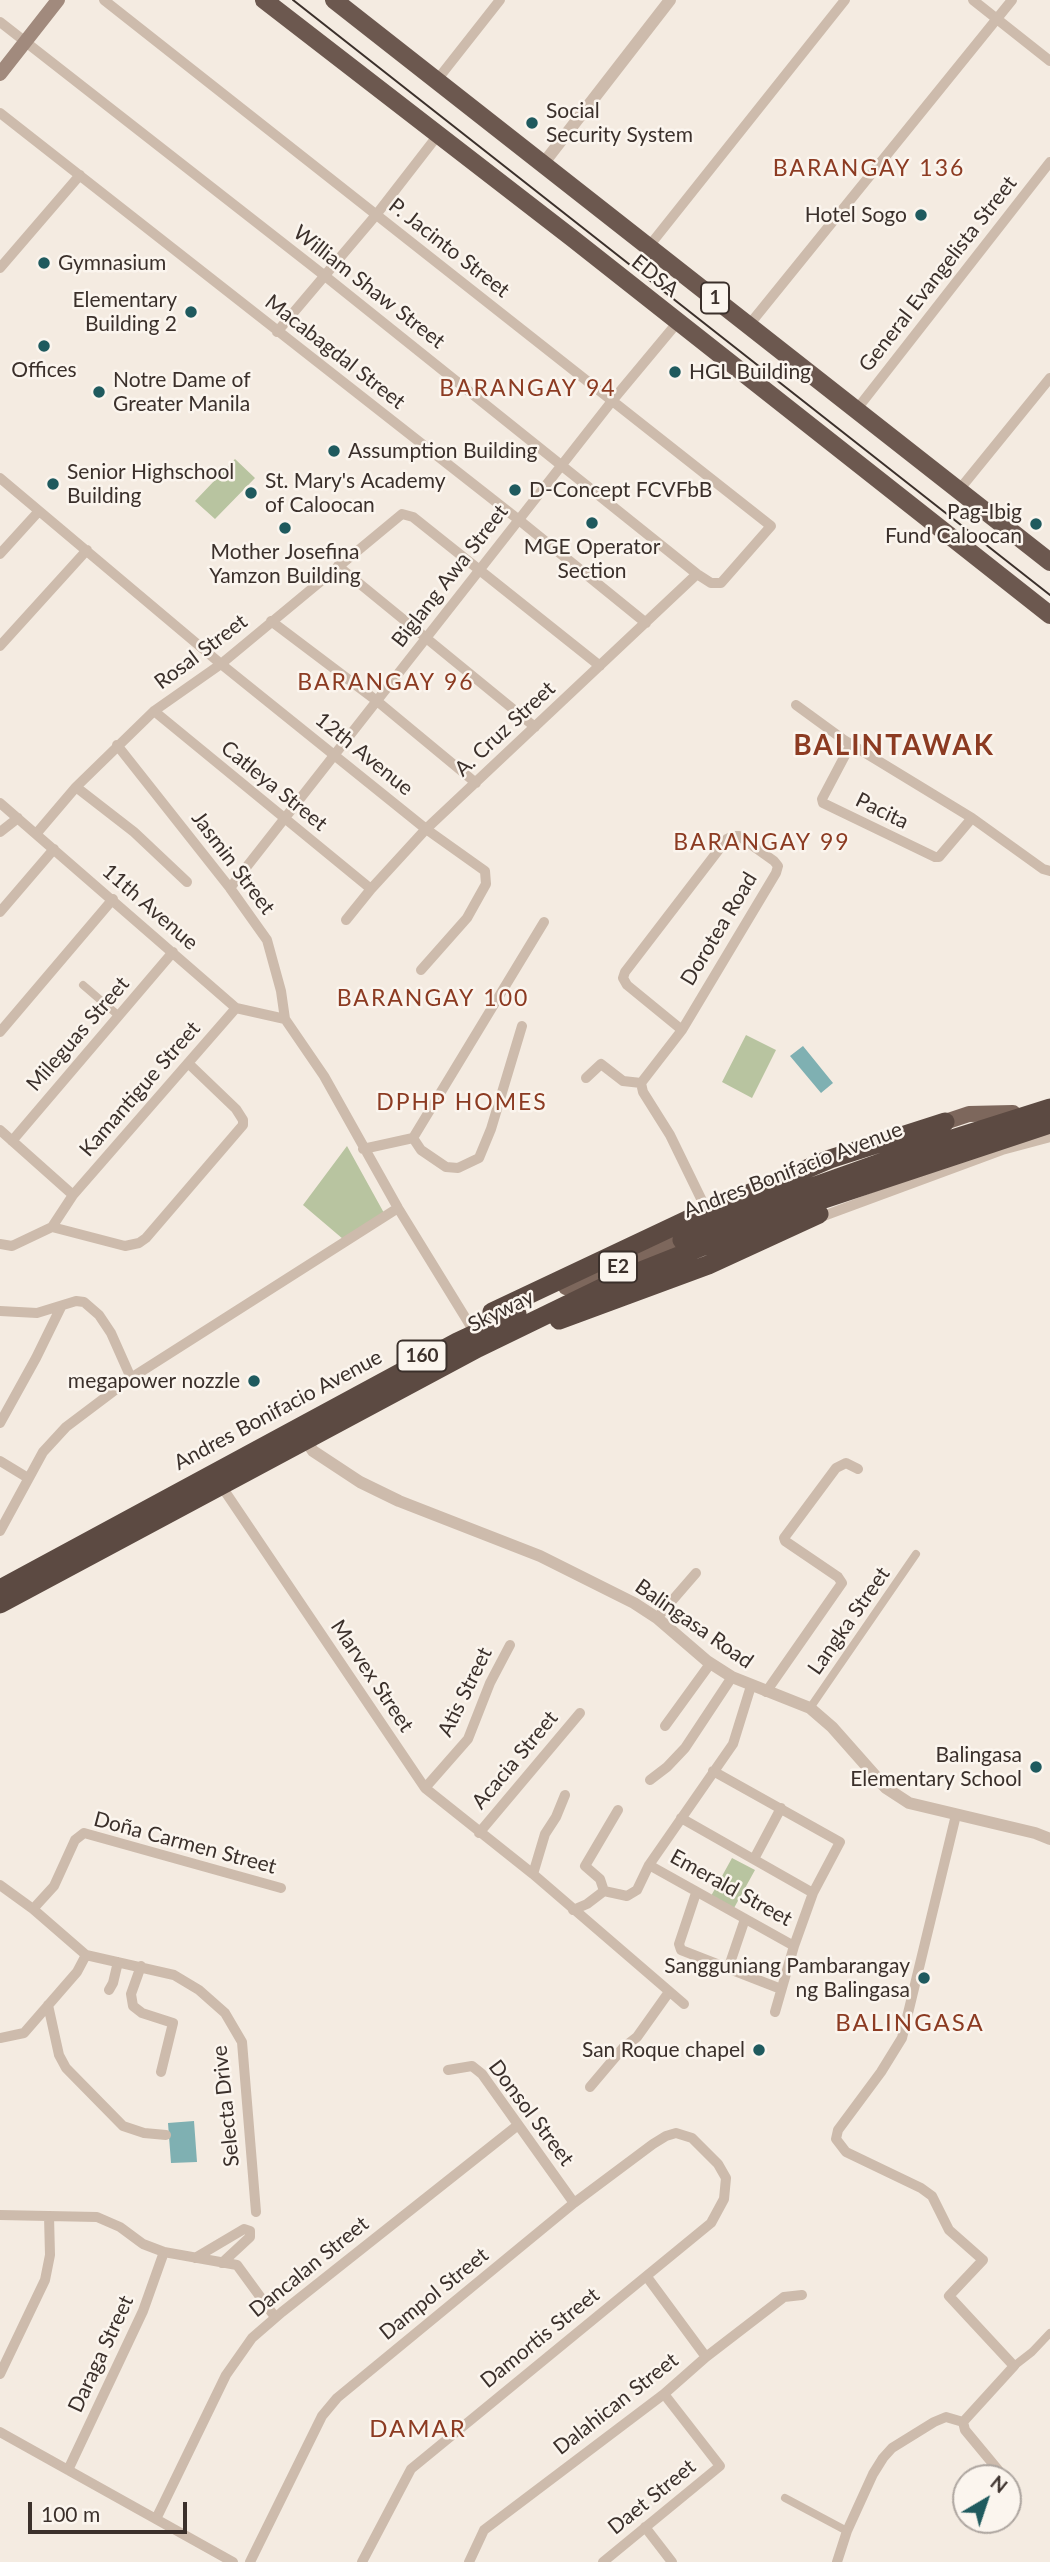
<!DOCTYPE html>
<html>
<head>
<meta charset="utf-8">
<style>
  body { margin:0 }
  #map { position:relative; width:1050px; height:2562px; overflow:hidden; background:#f4ebe1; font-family:Lato,sans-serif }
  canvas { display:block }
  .north { position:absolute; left:952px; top:2464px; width:70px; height:70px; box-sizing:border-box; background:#fbf5ee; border:2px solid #aea6a0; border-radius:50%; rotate:39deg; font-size:19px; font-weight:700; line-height:28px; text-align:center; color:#3b302b }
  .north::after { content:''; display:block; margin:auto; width:24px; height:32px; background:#1f5a5e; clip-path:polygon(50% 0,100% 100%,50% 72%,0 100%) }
  .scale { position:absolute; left:28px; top:2502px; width:159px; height:32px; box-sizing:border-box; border:4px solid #3b302b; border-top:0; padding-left:9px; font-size:21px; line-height:24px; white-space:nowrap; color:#3b302b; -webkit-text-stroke:5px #fbf5ee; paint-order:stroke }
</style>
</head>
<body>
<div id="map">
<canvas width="1050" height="2562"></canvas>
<div class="north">N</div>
<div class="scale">100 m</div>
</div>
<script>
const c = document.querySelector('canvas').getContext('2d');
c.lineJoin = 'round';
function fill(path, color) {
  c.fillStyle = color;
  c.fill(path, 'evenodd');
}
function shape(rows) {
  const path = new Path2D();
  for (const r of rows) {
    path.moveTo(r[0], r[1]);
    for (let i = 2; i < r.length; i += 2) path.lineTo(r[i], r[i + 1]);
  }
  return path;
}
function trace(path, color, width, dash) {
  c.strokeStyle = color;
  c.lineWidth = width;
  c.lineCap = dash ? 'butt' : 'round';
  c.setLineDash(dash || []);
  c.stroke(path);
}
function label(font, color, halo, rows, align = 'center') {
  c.font = font + ' Lato,sans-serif';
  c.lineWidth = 5;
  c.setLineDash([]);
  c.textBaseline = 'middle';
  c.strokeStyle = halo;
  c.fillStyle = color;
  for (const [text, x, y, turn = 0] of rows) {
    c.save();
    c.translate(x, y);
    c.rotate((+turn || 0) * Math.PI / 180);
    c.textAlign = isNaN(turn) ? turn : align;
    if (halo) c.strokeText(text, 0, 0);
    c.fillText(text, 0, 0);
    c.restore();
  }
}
fill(shape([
  [235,459,255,478,215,519,195,501],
  [746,1035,776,1050,752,1098,722,1082],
  [347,1146,384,1213,343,1239,303,1205],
  [732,1858,755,1870,734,1908,711,1896]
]), '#b8c4a0');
fill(shape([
  [803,1046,833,1083,821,1093,790,1056],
  [194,2121,197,2162,171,2163,168,2123]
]), '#7fb0b2');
trace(shape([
  [83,985,119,1016],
  [810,1708,916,1554],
  [1014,2366,1032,2352,1050,2333],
  [785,2498,847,2531]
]), '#cdbbac', 8);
trace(shape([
  [973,0,1050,61],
  [0,22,325,276,697,574,711,583,721,583,771,526,104,0],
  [437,80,500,0],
  [0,113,519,520,646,623],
  [650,245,845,0],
  [0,268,80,175],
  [749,325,1012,0],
  [277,332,376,215,438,135],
  [857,409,1050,162],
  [0,478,221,664,426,829,485,871,486,884,467,918,421,970],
  [959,490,1050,378],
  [0,554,39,511],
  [338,566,535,727],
  [271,621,377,701,476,783],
  [0,646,87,550],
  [796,705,844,740,972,818,1043,869,1050,871],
  [154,711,371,889],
  [851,744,822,799,823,803,935,857,939,857,972,818],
  [117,745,230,888,267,940,281,991,285,1019,324,1076,398,1208,473,1330],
  [76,787,134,832,187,882],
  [0,803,236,1008,285,1019],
  [0,832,18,818],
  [36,834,76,787,154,711,221,664,402,514,413,517,600,666],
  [230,888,612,401,677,323],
  [0,912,54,849],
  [346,920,371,889,426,829,697,574],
  [682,1030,627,985,623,978,625,972,727,839,733,836,739,836,774,861,778,866,776,873,682,1030,641,1083,643,1092,670,1135,709,1215],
  [0,1032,113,899],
  [586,1078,601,1064,623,1081,641,1083],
  [0,1130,73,1195],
  [413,1138,421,1150,446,1167,458,1168,479,1158,491,1129,522,1026],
  [12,1141,173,952],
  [363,1149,413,1138,544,922],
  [818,1218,1002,1150,1050,1137],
  [52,1227,73,1195,236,1008],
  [0,1244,12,1246,52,1227,125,1246,139,1243,146,1238,243,1125,243,1120,236,1109,188,1063],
  [0,1311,37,1313,76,1301,84,1302,99,1315,111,1333,131,1378],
  [0,1423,36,1358,61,1307],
  [0,1461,28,1478],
  [220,1484,425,1788,533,1874,684,2004],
  [0,1531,43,1452,66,1427,131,1378,398,1208],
  [657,1618,696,1573],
  [766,1692,842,1583,838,1577,785,1541,784,1538,836,1468,846,1463,858,1469],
  [665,1726,710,1664],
  [713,1771,840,1842,813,1893,794,1946,775,2012],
  [650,1780,667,1767,685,1748,732,1677],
  [425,1788,468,1739,490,1683,510,1645],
  [681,1818,813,1893],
  [479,1833,580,1713],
  [754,1859,781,1808],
  [649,1865,794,1946],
  [533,1874,545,1834,556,1817,565,1795],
  [0,1885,33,1909,86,1955,174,1975,199,1990,225,2013,242,2042,256,2212],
  [604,1891,600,1879,585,1866,618,1810],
  [696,1893,679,1944,681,1950,781,1989],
  [33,1909,54,1886,75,1840,84,1833,281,1888],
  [573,1910,587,1904,604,1891,627,1896,637,1890,649,1865,733,1744,751,1686],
  [141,1966,131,1994,133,2006,142,2013,173,2023,161,2072],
  [728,1969,745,1919],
  [109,1990,113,1983,118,1962],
  [48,2005,59,2055,66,2068,123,2126,144,2133,166,2135],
  [0,2038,24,2033,77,1972,86,1955],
  [448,2070,472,2066,482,2074,574,2203],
  [590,2087,623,2048,637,2037,669,1992],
  [0,2215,97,2217,120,2227,143,2244,164,2252,237,2265,275,2317],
  [195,2258,244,2229,250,2231,250,2237,222,2263],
  [647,2277,706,2357],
  [0,2374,45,2280,50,2255,49,2216],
  [963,2422,965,2430,999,2471],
  [0,2432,233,2562],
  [68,2470,143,2311,164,2252],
  [156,2519,226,2375,252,2338,282,2312,518,2125],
  [645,2527,672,2562],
  [250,2562,322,2416,337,2398,574,2203,653,2144,666,2136,676,2133,692,2138,718,2164,726,2178,724,2199,711,2223,411,2469,362,2562],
  [469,2562,484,2530,664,2394,706,2357,784,2297,802,2295],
  [603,2562,720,2466,664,2394],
  [837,2562,847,2531,873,2474,883,2458,892,2448,934,2422,946,2417,963,2422,1014,2366,949,2296,983,2260,949,2230,932,2196,921,2188,846,2152,836,2139,838,2130,881,2072,902,2038,956,1815]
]), '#cdbbac', 10);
trace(shape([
  [543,164,670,0],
  [307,1442,313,1451,360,1482,399,1501,540,1556,634,1603,657,1618,707,1661,732,1677,810,1708,832,1727,886,1788,909,1803,1035,1833,1050,1839]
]), '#cdbbac', 12);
trace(shape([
  [0,74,58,0]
]), '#a18a7d', 14);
trace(shape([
  [935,1129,945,1122,969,1114,1013,1113],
  [566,1287,693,1232]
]), '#7d675c', 16);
trace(shape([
  [264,0,572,238,1050,615],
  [334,0,1050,562]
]), '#6c584f', 18);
trace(shape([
  [682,1240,807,1189,911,1152,1050,1108],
  [492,1312,687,1220,830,1159,945,1122],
  [559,1320,708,1265,819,1214],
  [0,1589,457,1342,517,1314],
  [0,1604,478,1348,618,1280,812,1203,1050,1124]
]), '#5c4a42', 19);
trace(shape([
  [293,0,1050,595]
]), '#3b302b', 2);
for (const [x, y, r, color] of [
  [532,123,7,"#1f5a5e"],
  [921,215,7,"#1f5a5e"],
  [44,263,7,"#1f5a5e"],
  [191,312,7,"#1f5a5e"],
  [44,346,7,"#1f5a5e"],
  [675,372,7,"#1f5a5e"],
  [99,392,7,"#1f5a5e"],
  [334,451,7,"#1f5a5e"],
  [53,484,7,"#1f5a5e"],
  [515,490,7,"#1f5a5e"],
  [251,493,7,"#1f5a5e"],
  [592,523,7,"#1f5a5e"],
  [1036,524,7,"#1f5a5e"],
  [285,528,7,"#1f5a5e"],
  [254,1381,7,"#1f5a5e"],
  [1036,1767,7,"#1f5a5e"],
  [924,1978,7,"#1f5a5e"],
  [759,2050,7,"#1f5a5e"]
]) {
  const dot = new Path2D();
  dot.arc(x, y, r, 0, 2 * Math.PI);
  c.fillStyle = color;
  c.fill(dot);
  trace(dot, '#fbf5ee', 2.5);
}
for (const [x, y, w] of [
  [715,298,28],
  [618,1267,38],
  [422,1356,49]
]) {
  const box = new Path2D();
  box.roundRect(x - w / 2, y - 15.5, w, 31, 5);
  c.fillStyle = '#fbf5ee';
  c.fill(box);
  trace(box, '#3b302b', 2);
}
label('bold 19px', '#3b302b', null, [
  ["1",715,298],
  ["E2",618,1267],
  ["160",422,1356]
]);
label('21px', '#3b302b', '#fbf5ee', [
  ["Social",546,111],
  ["Security System",546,135],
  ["Hotel Sogo",907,215,"right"],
  ["Gymnasium",58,263],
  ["Elementary",177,300,"right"],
  ["Building 2",177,324,"right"],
  ["Offices",44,370,"center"],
  ["HGL Building",689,372],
  ["Notre Dame of",113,380],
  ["Greater Manila",113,404],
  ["Assumption Building",348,451],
  ["Senior Highschool",67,472],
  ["Building",67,496],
  ["St. Mary's Academy",265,481],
  ["of Caloocan",265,505],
  ["D-Concept FCVFbB",529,490],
  ["Pag-Ibig",1022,512,"right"],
  ["Fund Caloocan",1022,536,"right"],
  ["MGE Operator",592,547,"center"],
  ["Section",592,571,"center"],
  ["Mother Josefina",285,552,"center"],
  ["Yamzon Building",285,576,"center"],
  ["megapower nozzle",240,1381,"right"],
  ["Balingasa",1022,1755,"right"],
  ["Elementary School",1022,1779,"right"],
  ["Sangguniang Pambarangay",910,1966,"right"],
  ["ng Balingasa",910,1990,"right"],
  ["San Roque chapel",745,2050,"right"]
], 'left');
label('21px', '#3b302b', '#fbf5ee', [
  ["P. Jacinto Street",449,248,38],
  ["General Evangelista Street",938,274,-52],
  ["EDSA",655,276,39],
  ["William Shaw Street",369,287,38],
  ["Macabagdal Street",335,352,38],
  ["Biglang Awa Street",450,576,-52],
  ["Rosal Street",201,652,-37],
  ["A. Cruz Street",505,729,-43],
  ["12th Avenue",364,754,39],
  ["Catleya Street",274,786,39],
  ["Pacita",882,811,26],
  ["Jasmin Street",233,863,53],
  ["11th Avenue",150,907,41],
  ["Dorotea Road",719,929,-59],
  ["Mileguas Street",78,1034,-49],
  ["Kamantigue Street",140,1089,-49],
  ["Andres Bonifacio Avenue",793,1170,-21],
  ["Skyway",501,1311,-26],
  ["Andres Bonifacio Avenue",278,1410,-28],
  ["Langka Street",849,1621,-55],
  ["Balingasa Road",694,1624,35],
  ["Marvex Street",372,1676,56],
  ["Atis Street",465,1692,-64],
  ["Acacia Street",515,1760,-50],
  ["Doña Carmen Street",185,1843,15],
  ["Emerald Street",731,1888,29],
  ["Selecta Drive",226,2106,-96],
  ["Donsol Street",531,2113,53],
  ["Dancalan Street",309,2267,-39],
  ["Dampol Street",434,2294,-39],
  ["Damortis Street",540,2338,-39],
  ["Daraga Street",101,2354,-65],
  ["Dalahican Street",616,2404,-38],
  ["Daet Street",652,2497,-39]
]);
c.letterSpacing = '2px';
label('23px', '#8c3b22', '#fbf5ee', [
  ["BARANGAY 136",869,169],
  ["BARANGAY 94",528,389],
  ["BARANGAY 96",386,683],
  ["BARANGAY 99",762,843],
  ["BARANGAY 100",433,999],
  ["DPHP HOMES",462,1103]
]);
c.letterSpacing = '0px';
c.letterSpacing = '2px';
label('24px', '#8c3b22', '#fbf5ee', [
  ["BALINGASA",910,2023],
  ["DAMAR",418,2429]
]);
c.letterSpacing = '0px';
c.letterSpacing = '2px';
label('bold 28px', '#8c3b22', '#fbf5ee', [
  ["BALINTAWAK",894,746]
]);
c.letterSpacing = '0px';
</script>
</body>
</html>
